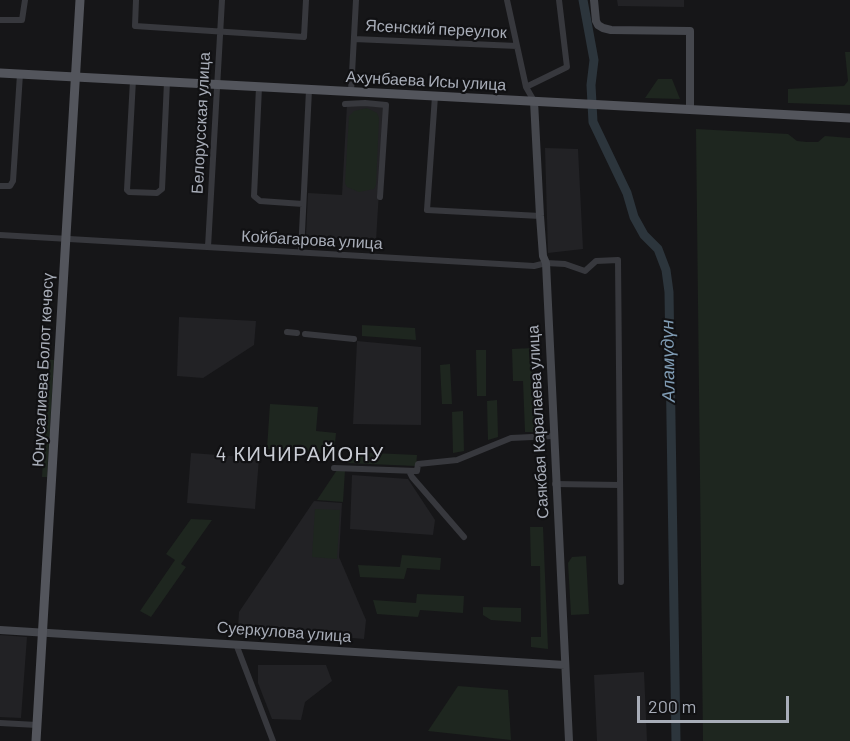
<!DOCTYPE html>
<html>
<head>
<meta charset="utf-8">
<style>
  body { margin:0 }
  #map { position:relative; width:850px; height:741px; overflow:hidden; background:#161618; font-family:Barlow,sans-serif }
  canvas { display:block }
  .scale { position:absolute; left:637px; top:696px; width:152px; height:27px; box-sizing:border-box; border:3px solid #a8adb8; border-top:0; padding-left:8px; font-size:18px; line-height:21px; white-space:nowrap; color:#a8adb8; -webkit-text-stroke:4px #111113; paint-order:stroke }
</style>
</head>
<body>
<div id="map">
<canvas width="850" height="741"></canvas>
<div class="scale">200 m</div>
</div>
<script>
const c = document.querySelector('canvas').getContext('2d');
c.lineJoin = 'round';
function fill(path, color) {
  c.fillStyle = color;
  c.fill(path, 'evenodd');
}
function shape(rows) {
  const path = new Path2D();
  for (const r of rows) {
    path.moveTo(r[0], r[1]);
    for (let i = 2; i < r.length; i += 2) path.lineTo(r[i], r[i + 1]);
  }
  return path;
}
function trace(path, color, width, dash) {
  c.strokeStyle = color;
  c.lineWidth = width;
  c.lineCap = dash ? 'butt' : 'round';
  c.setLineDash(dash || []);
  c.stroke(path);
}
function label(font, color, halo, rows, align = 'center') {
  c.font = font + ' Barlow,sans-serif';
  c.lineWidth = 4.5;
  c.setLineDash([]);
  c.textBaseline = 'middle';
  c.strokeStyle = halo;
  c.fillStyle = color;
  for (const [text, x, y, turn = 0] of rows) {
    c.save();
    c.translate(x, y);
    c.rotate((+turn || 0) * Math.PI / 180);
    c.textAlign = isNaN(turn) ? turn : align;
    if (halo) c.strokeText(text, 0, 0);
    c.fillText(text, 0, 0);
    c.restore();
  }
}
fill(shape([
  [617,0,684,0,684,7,618,6],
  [347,104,384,107,376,241,306,236,308,193,342,195],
  [545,148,578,149,583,249,548,253],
  [179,317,256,321,254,345,203,378,177,376],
  [357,341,421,347,421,425,353,424],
  [191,453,259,458,255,509,187,503],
  [352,475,408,479,435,520,433,535,350,529],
  [314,501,342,503,339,557,366,620,364,639,238,628,239,612],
  [0,635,27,637,21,718,0,717],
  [258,665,326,665,332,681,305,702,301,720,272,719,258,683],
  [644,672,647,741,597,741,594,675]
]), '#222225');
fill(shape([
  [845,52,850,52,850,105,788,103,788,89,844,86,848,81],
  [658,79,672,79,680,99,645,98],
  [367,108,377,113,379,118,376,185,374,189,359,192,347,187,345,183,349,116,354,111],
  [696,129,788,134,797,141,807,142,818,142,825,136,850,138,850,741,703,741],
  [362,325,415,328,416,340,362,336],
  [533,348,536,432,525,432,523,381,513,381,512,349],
  [476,350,486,350,486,396,477,396],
  [49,360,54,360,47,477,42,477],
  [450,364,452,404,442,404,440,365],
  [497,400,498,437,488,440,487,401],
  [270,404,318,407,316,431,336,433,334,454,267,449],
  [463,411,464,451,453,453,452,412],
  [351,452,417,455,416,466,346,463],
  [337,470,345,470,343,502,317,500],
  [315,509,340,510,337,559,312,557],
  [191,519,212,520,181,564,186,567,151,617,140,611,175,560,166,554],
  [530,527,543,527,548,649,531,647,531,637,541,637,540,566,531,566],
  [402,555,441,558,440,570,407,568,404,579,360,577,358,565,400,567],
  [586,556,589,614,571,615,568,563,572,557],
  [417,594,464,596,463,613,420,610,418,617,377,614,373,600,416,603],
  [483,607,521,608,521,622,491,620,483,615],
  [458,686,508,690,511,740,428,731]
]), '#1e261f');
trace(shape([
  [583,0,594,60,591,85,593,122,627,193,634,217,644,235,658,249,666,270,669,292,676,741]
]), '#2c353c', 9);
trace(shape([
  [136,0,135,26,304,37,306,0],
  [507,0,526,87],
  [0,20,22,20,25,0],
  [354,39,517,46],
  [133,80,127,190,129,192,157,193,162,189,167,82],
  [259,87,254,196,260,201,303,204],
  [351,92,356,0],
  [435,96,427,210,540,216],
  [534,101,526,87,567,67,559,0],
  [345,104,365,103,386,105,380,197],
  [0,186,10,186,13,181,20,74],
  [0,235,534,266,546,263,565,264,585,271,596,261,618,260,621,582],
  [208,247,222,0],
  [301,252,309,90],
  [287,332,297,333],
  [305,334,354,339],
  [334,468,417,471,418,464,457,460,511,438,553,436],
  [409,471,412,477,464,537],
  [555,484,620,485],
  [236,644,273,741],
  [0,723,37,725]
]), '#37383d', 6);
trace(shape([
  [594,0,596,21,598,25,603,28,611,30,690,31,690,109],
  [534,101,540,216,543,256,546,263,569,741],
  [0,630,565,665]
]), '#45474d', 8);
trace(shape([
  [0,73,850,118],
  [36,741,80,0]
]), '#53555c', 9);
label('16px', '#a8adb8', '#111113', [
  ["Ясенский переулок",436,29,3],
  ["Ахунбаева Исы улица",426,81,3],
  ["Белорусская улица",201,123,-87],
  ["Койбагарова улица",312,240,3],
  ["Юнусалиева Болот көчөсү",43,370,-87],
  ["Саякбая Каралаева улица",538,422,-93],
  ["Суеркулова улица",284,632,4]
]);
label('italic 18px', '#7f9bb3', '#111113', [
  ["Аламүдүн",668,361,-91]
]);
c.letterSpacing = '1.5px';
label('20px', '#c9ccd4', '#111113', [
  ["4 КИЧИРАЙОНУ",300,454]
]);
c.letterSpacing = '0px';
</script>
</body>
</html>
